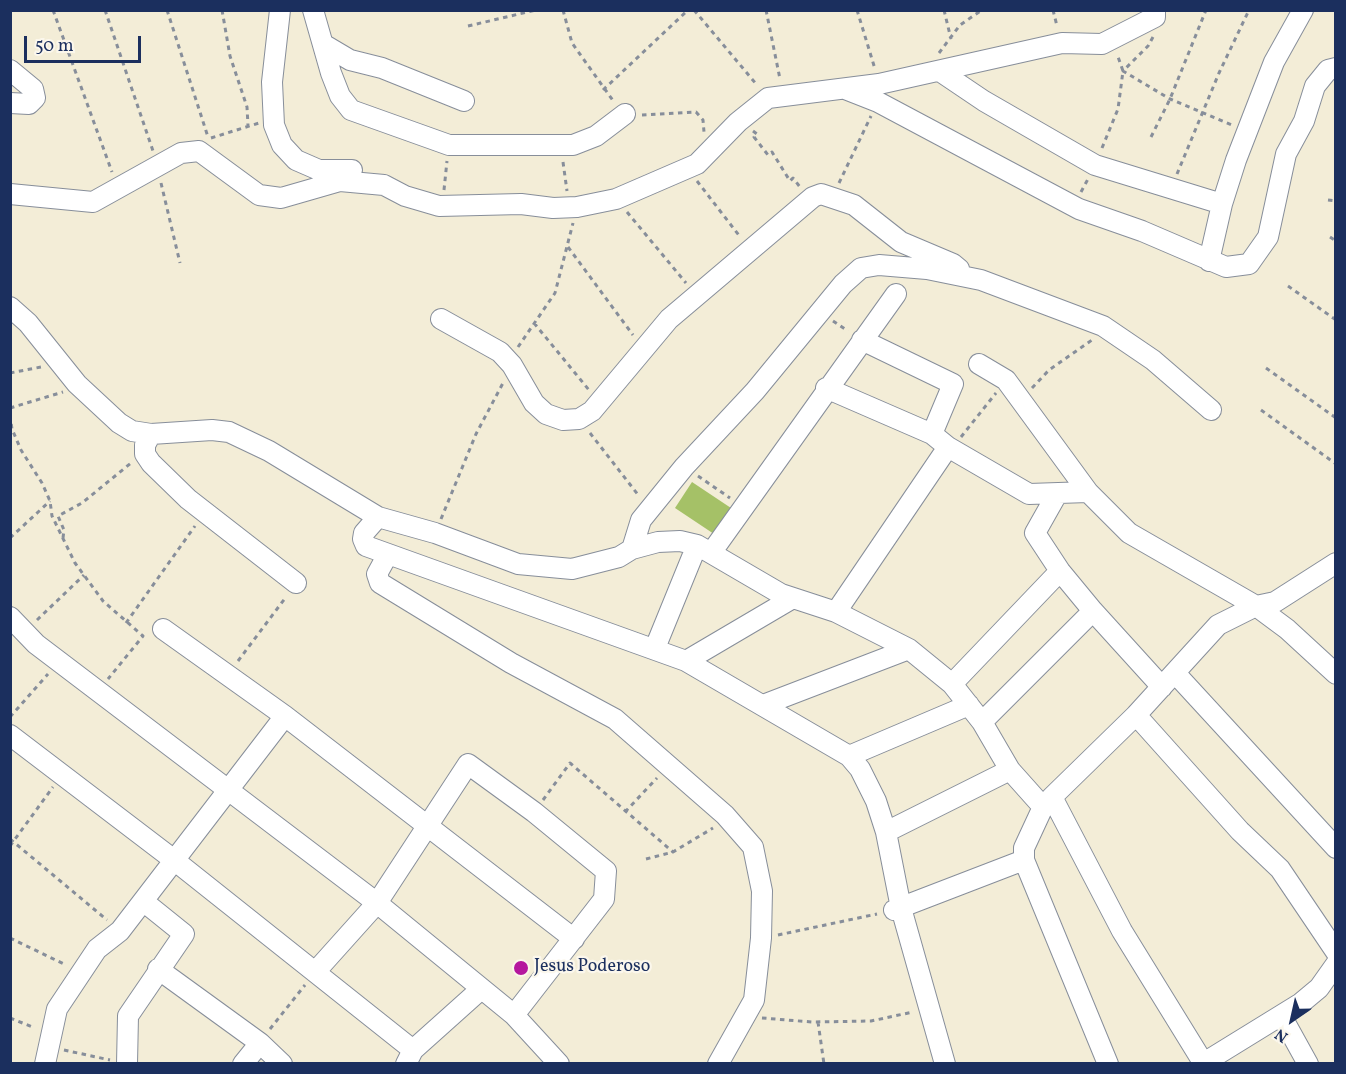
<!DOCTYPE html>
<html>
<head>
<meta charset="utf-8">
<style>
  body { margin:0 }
  #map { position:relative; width:1346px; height:1074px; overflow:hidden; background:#f3edd7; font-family:Vollkorn,serif }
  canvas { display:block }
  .frame { position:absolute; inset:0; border:12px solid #1b2f5e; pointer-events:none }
  .north { position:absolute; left:1262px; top:990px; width:60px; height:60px; -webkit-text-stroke:4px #fbf7ec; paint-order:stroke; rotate:214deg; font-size:16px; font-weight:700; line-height:24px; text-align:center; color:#1b2f5e }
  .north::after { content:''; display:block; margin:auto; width:21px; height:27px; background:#1b2f5e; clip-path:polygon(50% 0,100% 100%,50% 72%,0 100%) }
  .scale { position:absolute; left:24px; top:36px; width:117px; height:27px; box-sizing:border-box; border:3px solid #1b2f5e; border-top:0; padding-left:8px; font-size:18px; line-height:21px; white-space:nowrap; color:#1b2f5e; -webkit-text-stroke:4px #fbf7ec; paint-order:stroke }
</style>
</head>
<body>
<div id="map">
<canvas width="1346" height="1074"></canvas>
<div class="frame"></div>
<div class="north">N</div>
<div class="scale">50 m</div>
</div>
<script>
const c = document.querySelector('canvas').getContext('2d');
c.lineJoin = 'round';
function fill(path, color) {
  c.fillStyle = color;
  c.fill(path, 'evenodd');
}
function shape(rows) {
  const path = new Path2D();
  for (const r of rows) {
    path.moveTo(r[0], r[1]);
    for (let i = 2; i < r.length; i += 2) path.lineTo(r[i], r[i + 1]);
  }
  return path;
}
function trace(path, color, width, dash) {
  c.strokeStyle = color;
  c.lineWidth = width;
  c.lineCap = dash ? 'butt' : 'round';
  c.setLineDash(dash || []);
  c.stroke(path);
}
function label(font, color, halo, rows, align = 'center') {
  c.font = font + ' Vollkorn,serif';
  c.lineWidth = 4.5;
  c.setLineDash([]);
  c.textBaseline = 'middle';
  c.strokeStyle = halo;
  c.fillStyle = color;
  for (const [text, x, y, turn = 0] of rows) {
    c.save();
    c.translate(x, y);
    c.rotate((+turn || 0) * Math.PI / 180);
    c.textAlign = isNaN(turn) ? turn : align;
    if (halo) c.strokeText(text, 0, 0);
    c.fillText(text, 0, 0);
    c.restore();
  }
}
fill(shape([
  [692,482,731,508,714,534,675,508]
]), '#a5c167');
const minor = shape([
  [280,10,272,82,274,125,282,145,296,160,319,170,352,170],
  [313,10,331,73,340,96,351,110,449,145,573,145,596,136,625,114],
  [323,44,350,60,382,68,464,101],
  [10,70,33,89,35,98,29,104,10,103],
  [941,72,984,101,1095,165,1222,204],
  [845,89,878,102,1079,209,1142,231,1226,267,1249,264,1268,237,1286,154,1304,121,1315,86,1328,70,1336,68],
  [10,194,93,202,181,153,199,151,259,195,281,198,340,181,384,185,405,196,439,206,521,204,553,208,577,207,616,199,697,164,738,122,768,98,879,84,1062,43,1102,44,1155,17,1155,10],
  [1209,261,1222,204,1236,160,1274,62,1303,10],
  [10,307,28,323,77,384,119,423,132,431,151,434,212,430,229,432,269,451,378,517,435,533,518,564,572,569,619,557,632,549,658,542,680,541,697,545,781,594,836,612,909,649,952,684,982,722,1010,770,1043,807],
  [441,319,500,352,512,365,534,403,546,414,563,420,579,419,592,411,669,319,813,197,821,194,854,205,901,242,953,264,959,269,959,275],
  [862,340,953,384,932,434],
  [979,364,1006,380,1088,492],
  [826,388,932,434,948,447,1029,494,1088,492,1129,533,1256,606,1287,629,1336,674],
  [151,434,145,445,145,454,151,463,188,499,296,583],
  [1057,494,1035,533,1060,571,1093,611,1162,687],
  [378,517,364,533,363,539,366,546,686,661,849,756,860,769,876,801,886,832,901,908,945,1064],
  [632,549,641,520,684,467,755,391,843,284,861,268,879,265,927,269,981,280,1103,326,1153,360,1211,410],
  [711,553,896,294],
  [388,554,377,574,380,583,511,663,615,719,725,815,753,847,762,891,761,938,754,1000,718,1064],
  [836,612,948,447],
  [10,617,36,644,377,903,514,1015,559,1064],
  [163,629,285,716,574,939],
  [655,648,697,545],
  [686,661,793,598],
  [1175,673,1336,848],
  [952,684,1060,571],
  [763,705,909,649],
  [1136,715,1240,831,1280,869,1336,952],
  [982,722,1093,611],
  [10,735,174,860,413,1050,406,1064],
  [849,756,969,705],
  [1052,797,1122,931,1204,1064],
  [886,832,1010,770],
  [894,910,1024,860],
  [158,969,260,1043,282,1064],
  [316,971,377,903,468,764,534,812,606,871,604,899,514,1015],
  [1282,1017,1308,1064],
  [413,1050,480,990],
  [45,1064,57,1009,97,949,120,931,285,716],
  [127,1064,128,1016,184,934,143,901],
  [243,1064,260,1043],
  [1108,1064,1024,860,1024,848,1043,807,1052,797,1136,715,1218,625,1256,606,1275,602,1336,563],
  [1202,1064,1301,1003,1319,988,1336,964]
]);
trace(minor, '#878e9a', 22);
trace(shape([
  [53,10,112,172],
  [105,10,153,151],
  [167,10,208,137],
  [222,10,230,56,247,107,248,126],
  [563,10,572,43,614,102],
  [694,10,757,85],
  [766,10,780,79],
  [857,10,875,69],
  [944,10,951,39],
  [1053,10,1057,26],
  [468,26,536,10],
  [1153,37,1148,46,1123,71,1170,99,1232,125],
  [939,53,960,25,982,10],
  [603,90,688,10],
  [642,115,696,112,703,120,704,132],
  [753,131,757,134,754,137,768,155,772,152,790,181,793,178,800,187],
  [1151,137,1170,99,1206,10],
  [211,138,259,123],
  [1102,148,1118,109,1123,71,1117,54],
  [563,162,567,191],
  [1177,174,1219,73,1249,10],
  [697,181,741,238],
  [161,183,180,263],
  [839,183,871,116],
  [444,190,447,161],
  [1081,192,1088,179],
  [1328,200,1336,201],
  [627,212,686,283],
  [1330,237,1336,241],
  [568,247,633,335],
  [1288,286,1336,320],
  [833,321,848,331],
  [534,323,589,390],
  [518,347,555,293,573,223],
  [1266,368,1336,418],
  [10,373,41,367],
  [1032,388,1049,370,1092,340],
  [10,408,63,392],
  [1261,410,1336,464],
  [10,415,12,429,21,450,42,483,50,501,52,516,75,563,103,601,143,636,108,679],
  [590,433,639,496],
  [961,437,996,393],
  [698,476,730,498],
  [441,519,476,434,503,383],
  [10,538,50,501],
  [63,538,64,530,58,516,82,503,131,463],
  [37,620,84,575],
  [126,623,195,526],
  [238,661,286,597],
  [10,717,48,674],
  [543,800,570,763,673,852],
  [625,812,657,778],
  [10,839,107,920],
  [10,846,53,787],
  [646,859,673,852,713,828],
  [778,935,877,914],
  [10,938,66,965],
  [10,1018,35,1028],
  [762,1018,812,1022,871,1021,913,1012],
  [818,1022,824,1064],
  [270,1029,305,985],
  [64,1050,110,1060]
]), '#878e9a', 3, [4.5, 4.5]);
trace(minor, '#fff', 20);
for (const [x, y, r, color] of [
  [521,968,8,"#b5179e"]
]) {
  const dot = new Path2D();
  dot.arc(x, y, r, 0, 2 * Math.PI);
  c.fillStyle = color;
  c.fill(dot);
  trace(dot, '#fbf7ec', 2);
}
label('18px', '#1b2f5e', '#fbf7ec', [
  ["Jesus Poderoso",534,968]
], 'left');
</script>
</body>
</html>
